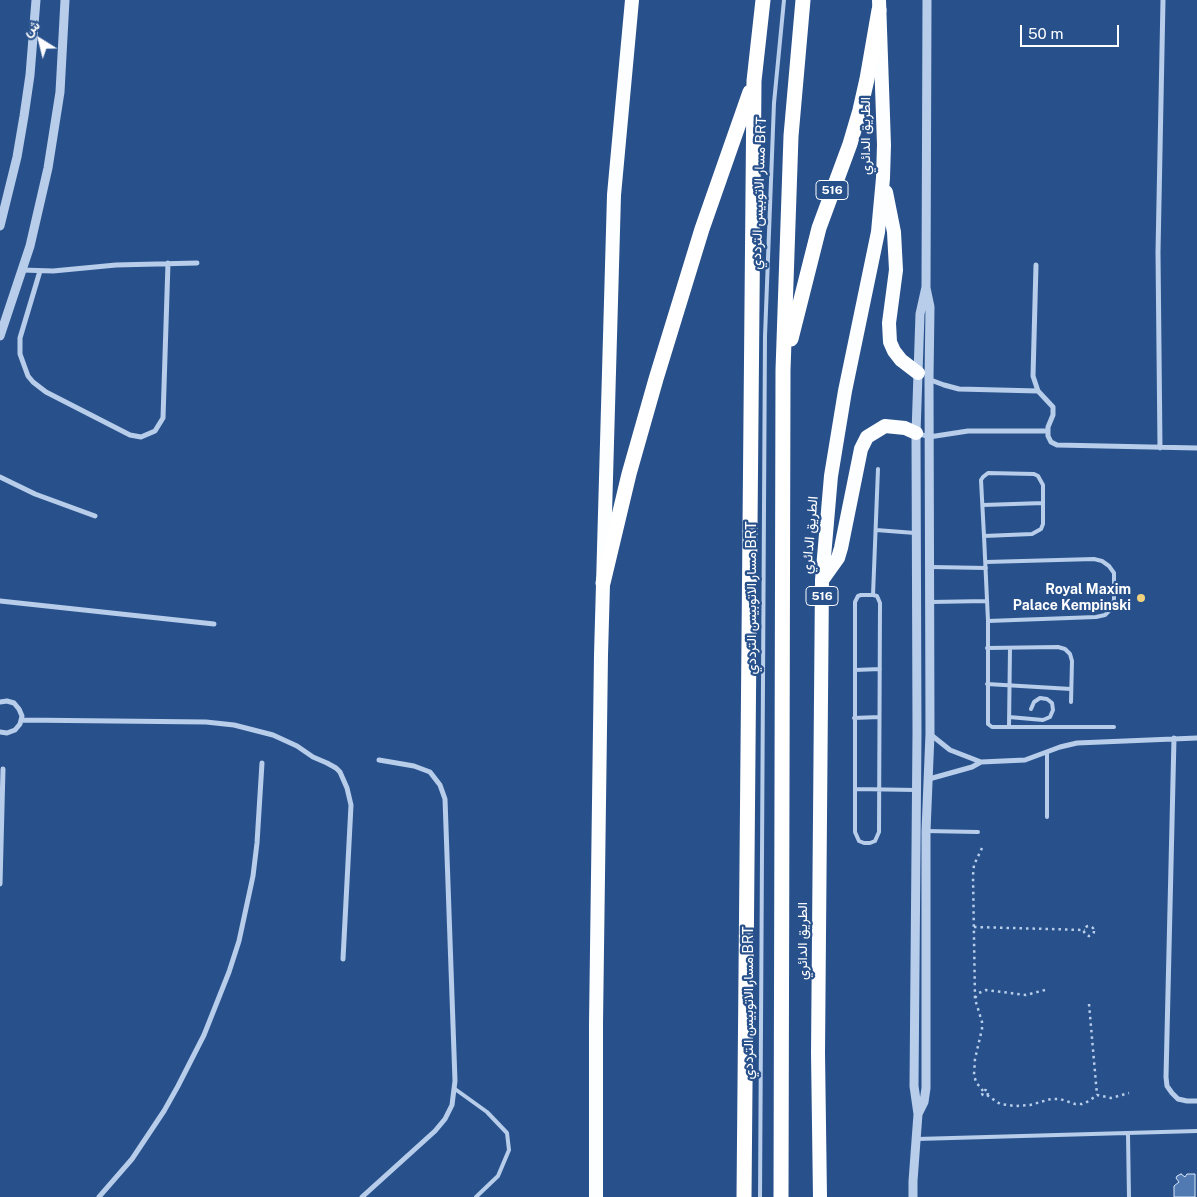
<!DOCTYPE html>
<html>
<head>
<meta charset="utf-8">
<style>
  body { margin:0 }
  #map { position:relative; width:1197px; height:1197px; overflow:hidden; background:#28518c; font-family:"Public Sans",Vazirmatn,sans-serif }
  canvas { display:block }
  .north { position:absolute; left:15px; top:15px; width:50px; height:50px; -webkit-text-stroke:4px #28518c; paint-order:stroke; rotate:324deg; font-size:14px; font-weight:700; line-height:20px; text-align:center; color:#fff }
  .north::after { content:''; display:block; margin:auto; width:18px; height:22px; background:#fff; clip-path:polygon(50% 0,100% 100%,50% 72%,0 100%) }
  .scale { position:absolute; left:1020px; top:25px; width:99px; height:22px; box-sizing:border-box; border:2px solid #fff; border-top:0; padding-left:6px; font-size:15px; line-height:18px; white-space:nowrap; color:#fff; -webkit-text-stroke:4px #28518c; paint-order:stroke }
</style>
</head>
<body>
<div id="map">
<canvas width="1197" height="1197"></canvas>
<div class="north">ش</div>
<div class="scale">50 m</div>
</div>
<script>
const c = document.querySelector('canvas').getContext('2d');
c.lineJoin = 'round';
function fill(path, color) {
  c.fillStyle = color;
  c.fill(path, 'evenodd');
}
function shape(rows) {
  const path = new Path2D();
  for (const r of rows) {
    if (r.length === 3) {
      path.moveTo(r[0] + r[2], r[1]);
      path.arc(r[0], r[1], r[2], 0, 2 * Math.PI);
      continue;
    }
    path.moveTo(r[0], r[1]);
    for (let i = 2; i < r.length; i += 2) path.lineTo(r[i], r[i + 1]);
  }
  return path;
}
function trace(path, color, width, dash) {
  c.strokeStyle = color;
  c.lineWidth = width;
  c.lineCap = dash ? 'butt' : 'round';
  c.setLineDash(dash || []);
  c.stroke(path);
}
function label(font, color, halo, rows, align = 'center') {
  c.font = font + ' "Public Sans",Vazirmatn,sans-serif';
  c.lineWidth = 4.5;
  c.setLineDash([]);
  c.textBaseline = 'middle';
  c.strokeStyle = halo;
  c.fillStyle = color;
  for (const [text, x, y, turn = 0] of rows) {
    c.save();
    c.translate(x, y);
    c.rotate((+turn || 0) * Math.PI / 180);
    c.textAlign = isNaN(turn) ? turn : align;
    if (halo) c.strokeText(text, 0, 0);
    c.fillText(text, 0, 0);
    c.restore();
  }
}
const building = shape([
  [1181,1174,1185,1177,1187,1174,1195,1174,1195,1197,1174,1197,1174,1186,1179,1182,1176,1178,1177,1176,1181,1174]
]);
fill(building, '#517ab2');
trace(building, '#dbe7f8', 1);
trace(shape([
  [982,848,974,865,973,875,975,999,982,1022,982,1029,975,1059,974,1075,976,1082,983,1091],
  [1089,931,5],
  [974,927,1085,930],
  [975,998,979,993,986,990,1026,995,1045,990],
  [1089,1004,1097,1095],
  [985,1093,3],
  [987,1095,1000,1104,1015,1106,1030,1105,1051,1099,1060,1099,1075,1104,1082,1104,1089,1101,1097,1095,1111,1098,1129,1093]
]), '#b7cdea', 2.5, [2.5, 4]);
trace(shape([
  [983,505,1043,503],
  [876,530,915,533],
  [984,536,981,480,983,477,988,473,1034,474,1038,476,1043,485,1043,524,1041,529,1032,534,984,536,988,621,988,724,992,727,1114,727],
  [986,562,1094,559,1102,561,1109,566,1114,573,1114,600,1111,609,1105,615,1096,617,988,621],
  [931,567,986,568],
  [861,595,873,595,877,596,880,603,879,832,875,841,870,843,864,843,859,841,855,832,855,602,858,596,861,595],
  [873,595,878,469],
  [930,602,987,601],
  [987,648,1058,647,1065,649,1070,654,1072,661,1071,702],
  [855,670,880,669],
  [987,684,1071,689],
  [1009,717,1043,720,1050,717,1053,710,1052,703,1047,699,1040,698,1034,702,1031,709],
  [854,718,879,717],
  [1009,727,1010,648],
  [855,789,916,790],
  [1047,817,1047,752],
  [926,831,978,832],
  [455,1089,487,1112,507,1133,509,1150,498,1176,476,1197],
  [1128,1134,1129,1197],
  [917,1139,1197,1131],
  [760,1197,765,336,774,103,784,0]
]), '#b7cdea', 4);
trace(shape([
  [1036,265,1033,376,1038,391,1053,407,1053,415,1048,427,1048,436,1051,442,1057,445,1197,448],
  [22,270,53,271,116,265,197,263],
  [40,271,20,338,20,354,28,376,33,382,46,392,130,435,141,437,155,431,163,418,168,263],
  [928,379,944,385,959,389,1038,391],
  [917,433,929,437,968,431,1048,431],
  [1160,448,1158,252,1163,0],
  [0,477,35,494,95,516],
  [0,601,214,624],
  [0,702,7,701,14,703,19,709,22,716,20,724,15,730,7,733,0,732],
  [21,720,206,722,234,725,273,735,297,746,313,757,327,763,336,768,340,772,347,788,351,805,343,959],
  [930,734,950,750,981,762],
  [1174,738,1166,1077,1167,1086,1172,1093,1178,1099,1187,1101,1197,1101],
  [929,779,972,767,981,762,1025,760,1060,747,1077,743,1197,738],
  [0,884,3,769],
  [99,1197,132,1159,164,1111,178,1086,204,1035,229,972,239,941,253,876,257,843,262,763],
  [362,1197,435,1131,445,1119,452,1105,455,1081,445,799,440,785,430,772,414,766,379,760]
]), '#b7cdea', 5);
trace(shape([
  [0,226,17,157,24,116,30,75,36,0],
  [0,336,30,246,48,168,60,92,65,0],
  [918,1114,914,1086,917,732,916,433,920,314,926,287,927,0],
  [913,1197,913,1181,918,1114,924,1102,926,1088,926,831,930,734,929,379,930,307,926,288]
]), '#b7cdea', 9);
trace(shape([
  [886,192,894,232,896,270,889,323,890,342,894,351,901,360,918,373],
  [823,579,838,558,841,548,861,449,867,437,885,426,905,428,916,433],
  [596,1197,596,1023,601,655,614,195,632,0],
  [820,1197,818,1053,822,580,831,476,845,391,878,232,883,178,884,145,879,0]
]), '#fcfeff', 14);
trace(shape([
  [791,339,819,228,850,144,860,110,867,79,879,10],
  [603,583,629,474,656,379,702,229,750,92],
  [744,1197,754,81,763,0],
  [781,1197,783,370,791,136,803,0]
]), '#fff', 15);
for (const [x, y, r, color] of [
  [1141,598,5,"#f1d37d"]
]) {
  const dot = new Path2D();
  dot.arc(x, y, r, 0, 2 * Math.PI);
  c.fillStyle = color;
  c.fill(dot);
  trace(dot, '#28518c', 2);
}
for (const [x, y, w] of [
  [832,190,32],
  [822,596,32]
]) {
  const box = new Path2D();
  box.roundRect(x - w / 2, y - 9.5, w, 19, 4);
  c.fillStyle = '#28518c';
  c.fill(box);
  trace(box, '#fff', 1);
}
label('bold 12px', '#fff', null, [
  ["516",832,190],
  ["516",822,596]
]);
label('14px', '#fff', '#28518c', [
  ["الطريق الدائري",866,136,-90],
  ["مسار الاتوبيس الترددي BRT",759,193,-88],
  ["الطريق الدائري",810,535,-85],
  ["مسار الاتوبيس الترددي BRT",752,598,-90],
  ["الطريق الدائري",803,941,-90],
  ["مسار الاتوبيس الترددي BRT",749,1003,-90]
]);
label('bold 14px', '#fff', '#28518c', [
  ["Royal Maxim",1131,590],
  ["Palace Kempinski",1131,606]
], 'right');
</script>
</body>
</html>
